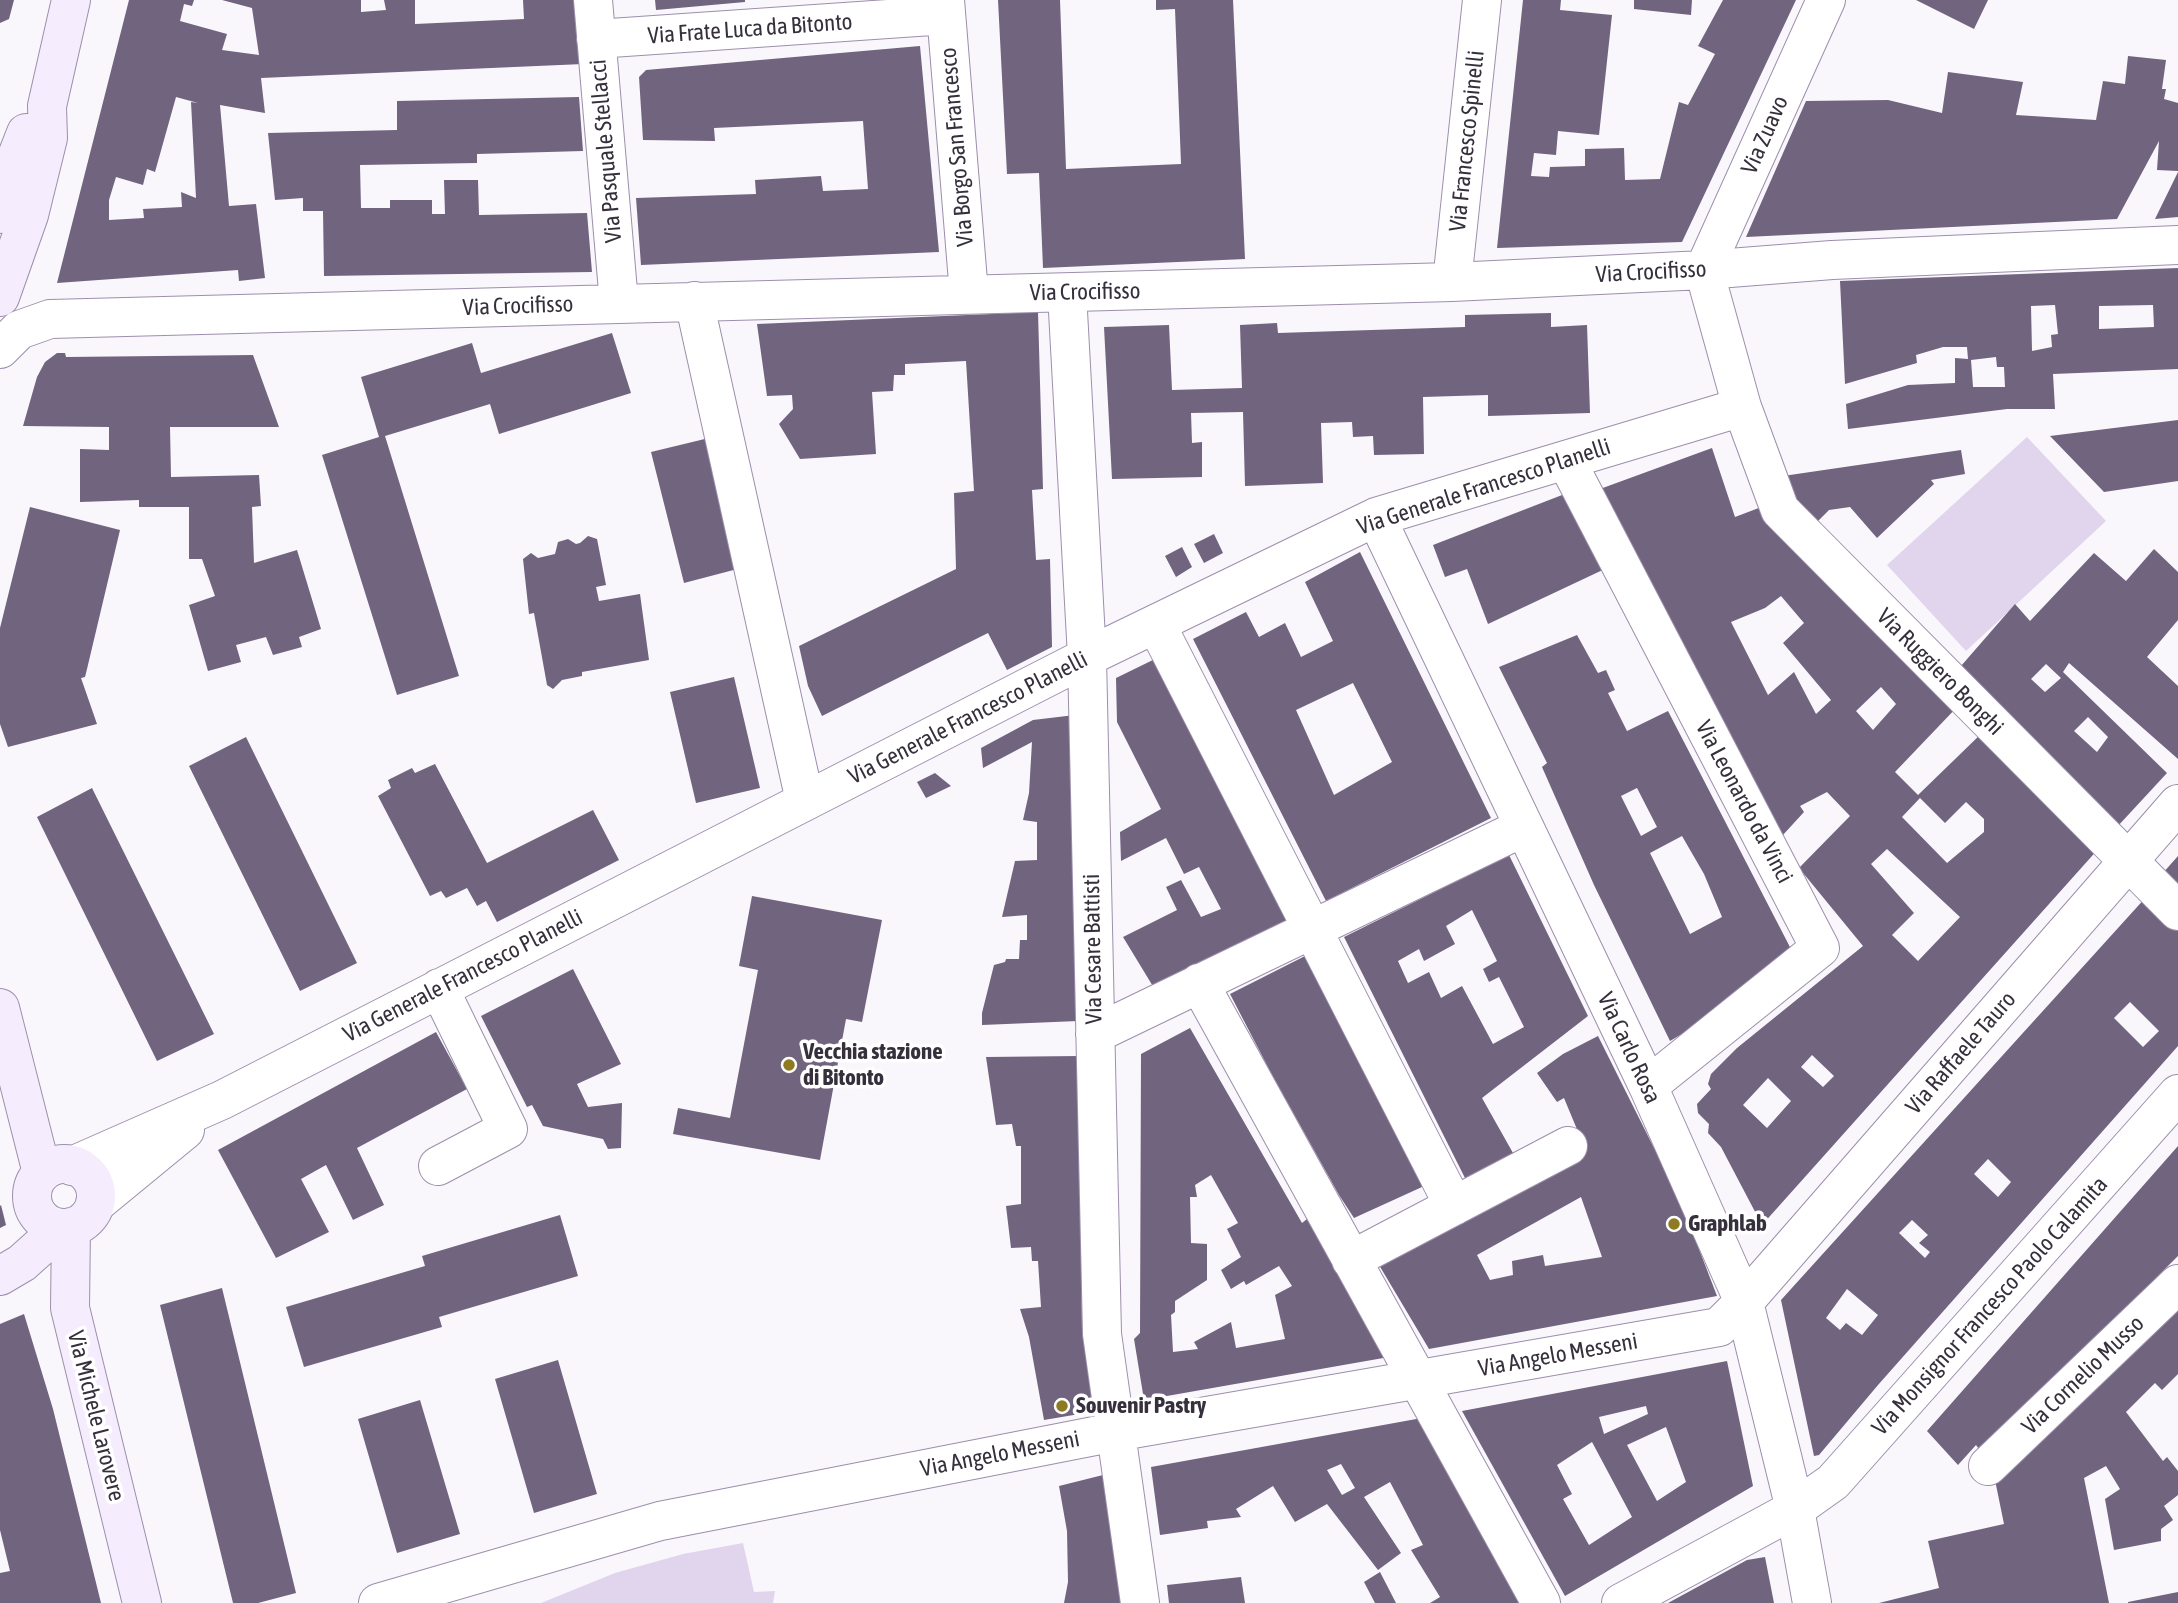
<!DOCTYPE html>
<html>
<head>
<meta charset="utf-8">
<style>
  body { margin:0 }
  canvas { display:block; background:#f9f6fc }
</style>
</head>
<body>
<canvas width="2178" height="1603"></canvas>
<script>
const c = document.querySelector('canvas').getContext('2d');
c.lineJoin = 'round';
function fill(path, color) {
  c.fillStyle = color;
  c.fill(path, 'evenodd');
}
function shape(rows) {
  const path = new Path2D();
  for (const r of rows) {
    if (r.length === 3) {
      path.moveTo(r[0] + r[2], r[1]);
      path.arc(r[0], r[1], r[2], 0, 2 * Math.PI);
      continue;
    }
    path.moveTo(r[0], r[1]);
    for (let i = 2; i < r.length; i += 2) path.lineTo(r[i], r[i + 1]);
  }
  return path;
}
function trace(path, color, width, dash) {
  c.strokeStyle = color;
  c.lineWidth = width;
  c.lineCap = dash ? 'butt' : 'round';
  c.setLineDash(dash || []);
  c.stroke(path);
}
function label(font, color, halo, rows, align = 'center') {
  c.font = font + ' "Asap Condensed",sans-serif';
  c.lineWidth = 7;
  c.setLineDash([]);
  c.textBaseline = 'middle';
  c.strokeStyle = halo;
  c.fillStyle = color;
  for (const [text, x, y, turn = 0] of rows) {
    c.save();
    c.translate(x, y);
    c.rotate((+turn || 0) * Math.PI / 180);
    c.textAlign = isNaN(turn) ? turn : align;
    if (halo) c.strokeText(text, 0, 0);
    c.fillText(text, 0, 0);
    c.restore();
  }
}
fill(shape([
  [2027,437,2106,521,1966,651,1887,565],
  [743,1543,754,1592,775,1591,773,1603,541,1603,615,1573,683,1554]
]), '#e0d5ed');
fill(shape([
  [0,0,14,0,9,19,0,23],
  [129,0,194,0,192,6,184,4,180,21,227,34,222,50,259,55,252,8,222,0,361,0,361,12,386,10,384,0,415,0,415,24,524,19,523,0,576,0,583,64,261,78,265,113,220,105,229,206,256,204,265,278,239,281,238,270,57,283],
  [176,97,198,103,191,102,196,198,181,192,182,207,143,209,144,218,109,220,109,200,116,177,143,185,147,169,155,172],
  [655,0,745,0,745,2,656,10],
  [998,0,1060,0,1066,169,1181,164,1175,9,1156,10,1156,0,1233,0,1245,259,1043,268,1039,173,1007,174],
  [1523,0,1561,0,1560,10,1612,15,1599,135,1558,131,1556,155,1534,153,1531,176,1549,177,1550,167,1585,166,1585,149,1624,148,1625,180,1660,179,1679,102,1688,105,1715,54,1698,46,1723,0,1796,0,1682,242,1497,248],
  [1634,0,1692,0,1691,15,1634,9],
  [1916,0,1988,0,1974,29],
  [920,46,939,252,641,265,636,198,756,194,755,180,821,176,823,191,868,189,863,121,714,128,715,141,643,140,639,77,646,70],
  [2128,56,2166,60,2162,89,2166,89,2164,99,2178,103,2178,171,2157,170,2159,141,2117,219,1746,237,1806,101,1888,100,1942,113,1948,72,2023,82,2016,115,2096,120,2103,81,2125,84],
  [579,97,583,151,477,154,477,163,360,165,361,208,390,208,390,200,432,200,432,214,445,214,444,180,478,180,479,215,587,213,592,272,324,276,323,211,303,211,303,198,275,200,268,133,397,130,397,101],
  [2178,172,2178,217,2155,219],
  [2178,268,2178,369,2053,374,2055,409,2007,409,1848,429,1846,404,1908,385,1955,383,1955,358,1968,359,1967,347,1943,347,1916,355,1917,363,1845,384,1840,281],
  [2055,305,2058,334,2051,335,2052,347,2032,351,2031,306],
  [2153,305,2154,327,2099,329,2099,306],
  [1996,357,1997,367,2004,367,2005,387,1973,387,1971,360],
  [1038,312,1043,489,1032,490,1036,560,1050,559,1052,647,1007,670,988,633,822,716,808,686,799,646,956,569,954,493,974,491,966,361,905,364,905,375,894,375,893,391,872,392,876,454,800,459,779,424,793,409,792,395,767,396,757,324],
  [1551,313,1551,327,1587,325,1590,413,1488,416,1488,395,1423,397,1424,454,1374,455,1373,436,1353,437,1352,422,1321,423,1323,483,1245,486,1243,412,1191,413,1192,443,1202,442,1202,477,1112,479,1104,327,1169,325,1172,390,1242,388,1240,325,1277,323,1278,333,1465,327,1465,315],
  [612,333,631,393,499,434,490,404,385,436,459,676,397,695,322,455,379,437,361,377,472,343,481,373],
  [57,353,65,353,66,357,253,355,279,427,170,427,171,477,259,475,261,506,252,507,254,563,297,550,321,629,299,637,302,647,273,655,266,637,236,645,241,662,208,671,189,605,215,596,202,559,189,559,189,507,139,507,139,500,80,502,80,449,109,450,109,427,23,426,37,377,45,362],
  [2178,420,2178,481,2104,492,2050,436],
  [713,437,745,567,684,583,651,452],
  [1712,448,1735,517,1764,506,1959,705,1895,772,1918,795,1983,732,2100,847,1762,1225,1721,1147,1708,1133,1709,1124,1698,1113,1697,1104,1711,1089,1708,1084,1711,1074,1737,1048,1863,946,1799,868,1850,816,1827,792,1800,806,1804,812,1782,836,1600,489],
  [1781,596,1804,623,1783,643,1831,700,1816,714,1794,672,1768,695,1731,622,1765,608],
  [1881,687,1896,704,1873,730,1856,711],
  [1920,798,1945,823,1966,802,1984,819,1984,832,1947,863,1902,817],
  [1887,849,1960,917,1918,961,1892,935,1914,913,1871,864],
  [1812,1055,1834,1076,1823,1087,1801,1067],
  [1768,1078,1791,1101,1767,1128,1743,1105],
  [1961,450,1965,474,1931,480,1934,484,1877,538,1850,507,1829,510,1814,525,1786,497,1783,476],
  [1575,490,1609,567,1488,624,1467,569,1445,577,1433,545],
  [30,507,120,530,87,669,85,677,81,678,97,724,8,747,0,724,0,628],
  [1214,534,1223,553,1204,563,1194,544],
  [588,536,597,539,606,585,596,587,599,601,640,594,649,660,582,672,582,676,562,680,553,689,547,685,534,613,529,614,523,559,531,553,538,558,555,554,558,542,568,539,576,544,580,543],
  [1182,547,1192,567,1176,577,1165,556],
  [2154,549,2178,572,2178,620,2147,657,2178,686,2178,759,2069,663,2063,672,2167,773,2117,827,1961,666,2015,604,2030,621,2094,553,2126,581],
  [2046,664,2061,678,2045,692,2031,679],
  [2088,717,2108,737,2097,752,2074,731],
  [1360,552,1491,818,1326,901,1193,639,1246,612,1259,637,1285,623,1301,657,1333,641,1305,582],
  [1353,683,1392,762,1334,795,1296,710],
  [1577,635,1598,673,1606,670,1615,690,1608,693,1627,731,1668,711,1792,951,1697,1025,1670,1041,1594,885,1542,767,1547,763,1499,667],
  [1637,788,1657,827,1641,836,1621,796],
  [1682,836,1704,874,1722,917,1690,934,1650,853],
  [1157,658,1291,920,1154,988,1123,937,1177,910,1166,887,1181,880,1201,917,1221,909,1199,867,1184,874,1166,838,1121,861,1120,832,1161,809,1117,722,1116,678],
  [734,677,760,788,696,803,670,692],
  [1075,715,1078,1021,982,1025,982,1013,994,965,1005,962,1006,959,1019,959,1020,940,1027,940,1027,915,1002,917,1015,861,1037,860,1037,822,1023,820,1029,793,1032,742,983,768,981,748,1033,720],
  [246,737,357,963,300,991,189,766],
  [435,764,487,863,593,810,619,860,497,922,486,901,477,906,467,888,446,898,441,891,430,896,378,796,391,788,388,780,412,768,415,773],
  [935,773,951,786,926,798,917,782],
  [92,788,214,1034,157,1061,37,817],
  [1509,855,1588,1016,1482,1098,1513,1153,1465,1178,1344,937],
  [1472,910,1497,961,1483,969,1489,982,1499,977,1524,1027,1493,1044,1462,986,1441,998,1429,972,1408,983,1398,961,1419,949,1424,961,1455,944,1446,926],
  [2178,856,2178,890,2162,874],
  [752,896,882,920,862,1022,846,1019,820,1160,673,1134,678,1108,730,1118,758,970,739,966],
  [2147,896,2178,928,2178,1046,1878,1385,1819,1455,1814,1456,1781,1300],
  [2130,1002,2159,1031,2143,1047,2114,1018],
  [1988,1159,2011,1182,1998,1197,1974,1174],
  [1912,1220,1928,1235,1919,1243,1930,1252,1925,1258,1899,1233],
  [1847,1289,1878,1315,1862,1335,1846,1323,1840,1330,1826,1318],
  [1309,954,1412,1160,1422,1187,1354,1218,1339,1195,1271,1073,1230,994],
  [573,969,621,1064,577,1084,588,1107,622,1103,621,1148,608,1149,603,1139,543,1126,532,1105,527,1107,481,1016],
  [1190,1028,1302,1223,1312,1215,1389,1357,1144,1400,1134,1339,1140,1333,1141,1054],
  [1211,1175,1238,1223,1227,1229,1241,1257,1221,1270,1231,1289,1244,1281,1246,1285,1279,1266,1292,1286,1275,1295,1285,1339,1236,1348,1231,1322,1194,1342,1198,1349,1173,1352,1171,1315,1175,1312,1175,1301,1207,1280,1207,1244,1191,1243,1190,1197,1197,1197,1195,1185],
  [436,1032,467,1089,357,1148,384,1205,353,1220,326,1165,301,1179,329,1232,276,1258,218,1150],
  [1598,1036,1659,1158,1694,1236,1717,1296,1429,1349,1379,1265,1586,1151,1564,1098,1557,1102,1537,1073,1563,1054],
  [1581,1197,1602,1257,1545,1266,1543,1255,1512,1261,1513,1275,1490,1280,1477,1255],
  [1079,1056,1082,1330,1097,1411,1044,1420,1029,1337,1020,1309,1041,1307,1038,1261,1032,1261,1031,1247,1011,1248,1006,1206,1021,1204,1021,1146,1016,1146,1012,1124,996,1125,986,1057],
  [2178,1146,2178,1256,1981,1452,1976,1445,1958,1465,1927,1431],
  [1,1205,6,1225,0,1228,0,1206],
  [560,1215,578,1276,439,1317,442,1327,304,1367,286,1307,425,1266,422,1256],
  [222,1288,296,1593,258,1603,233,1603,160,1305],
  [2178,1299,2178,1374,2162,1390,2155,1383,2126,1412,2163,1461,2167,1457,2178,1471,2178,1495,2164,1506,2173,1520,2161,1529,2161,1541,2114,1550,2105,1499,2120,1489,2106,1466,2084,1478,2109,1603,1879,1603,1939,1588,1928,1541,2004,1524,1995,1480],
  [24,1314,53,1409,101,1603,0,1603,0,1573,10,1571,0,1530,0,1324],
  [558,1360,597,1494,534,1513,495,1379],
  [1727,1361,1753,1486,1565,1596,1462,1411],
  [1646,1406,1648,1414,1604,1434,1599,1417],
  [1666,1427,1686,1482,1657,1501,1627,1445],
  [1592,1442,1632,1517,1589,1545,1563,1499,1572,1494,1557,1465],
  [420,1400,460,1534,397,1553,358,1419],
  [1422,1418,1526,1603,1430,1603,1440,1597,1411,1550,1423,1545,1390,1482,1364,1497,1401,1553,1378,1570,1327,1504,1295,1522,1273,1486,1236,1509,1241,1517,1207,1521,1208,1528,1160,1535,1151,1467],
  [1341,1464,1355,1488,1342,1495,1327,1470],
  [1107,1474,1121,1603,1064,1603,1068,1582,1067,1531,1059,1486],
  [1765,1557,1774,1603,1668,1603,1747,1560],
  [1380,1572,1396,1603,1375,1603,1364,1582],
  [1241,1577,1245,1603,1169,1603,1167,1585],
  [2178,1592,2178,1603,2128,1603,2128,1602]
]), '#71647f');
const street = shape([
  [593,0,619,303],
  [945,0,969,294],
  [1826,0,1704,270,1742,407,1780,510,2178,911],
  [596,39,946,15],
  [1452,282,1482,0],
  [1067,293,1087,657,1102,1334,1140,1603],
  [694,301,805,801],
  [0,349,19,330,50,319,1452,282,1704,270,1832,260,2178,245],
  [1566,460,1820,948,1648,1086],
  [1376,517,1648,1086,1744,1302,1795,1509,1812,1603],
  [1156,624,1454,1206],
  [1199,983,1541,1603],
  [1095,1034,1524,827],
  [72,1166,222,1100,1087,657,1376,517,1742,407],
  [438,1166,508,1129,439,988],
  [95,1204,185,1130],
  [1351,1260,1568,1146],
  [1988,1466,2178,1284],
  [378,1603,660,1521,1115,1432,1719,1327,1744,1302,2178,804],
  [1621,1603,1795,1509,1833,1482,2178,1094]
]);
const secondary = shape([
  [0,214,15,161,26,133],
  [0,297,29,215,48,138,47,106,71,0],
  [0,1008,42,1173],
  [64,1196,32],
  [71,1227,70,1308,142,1603],
  [0,1276,22,1263,61,1228]
]);
trace(street, '#9d8fac', 40);
trace(secondary, '#9d8fac', 40);
trace(street, '#fff', 38);
trace(secondary, '#f5ecfe', 38);
for (const [x, y, r, color] of [
  [789,1065,7,"#8e7b21"],
  [1674,1224,7,"#8e7b21"],
  [1062,1406,7,"#8e7b21"]
]) {
  const dot = new Path2D();
  dot.arc(x, y, r, 0, 2 * Math.PI);
  c.fillStyle = color;
  c.fill(dot);
  trace(dot, '#fff', 2.5);
}
label('23px', '#36303c', '#fff', [
  ["Via Frate Luca da Bitonto",750,29,-4],
  ["Via Zuavo",1765,135,-66],
  ["Via Francesco Spinelli",1467,141,-84],
  ["Via Borgo San Francesco",957,147,-95],
  ["Via Pasquale Stellacci",606,151,-95],
  ["Via Crocifisso",1651,272,-3],
  ["Via Crocifisso",1085,292,-1],
  ["Via Crocifisso",518,306,-2],
  ["Via Generale Francesco Planelli",1484,487,-18],
  ["Via Ruggiero Bonghi",1940,672,45],
  ["Via Generale Francesco Planelli",968,718,-27],
  ["Via Leonardo da Vinci",1744,802,62],
  ["Via Cesare Battisti",1093,949,-91],
  ["Via Generale Francesco Planelli",463,976,-27],
  ["Via Carlo Rosa",1629,1048,65],
  ["Via Raffaele Tauro",1961,1053,-49],
  ["Via Monsignor Francesco Paolo Calamita",1990,1306,-48],
  ["Via Angelo Messeni",1558,1355,-10],
  ["Via Cornelio Musso",2083,1375,-44],
  ["Via Michele Larovere",96,1416,76],
  ["Via Angelo Messeni",1000,1454,-11]
]);
label('bold 23px', '#36303c', '#fff', [
  ["Vecchia stazione",803,1052],
  ["di Bitonto",803,1078],
  ["Graphlab",1688,1224],
  ["Souvenir Pastry",1076,1406]
], 'left');
</script>
</body>
</html>
